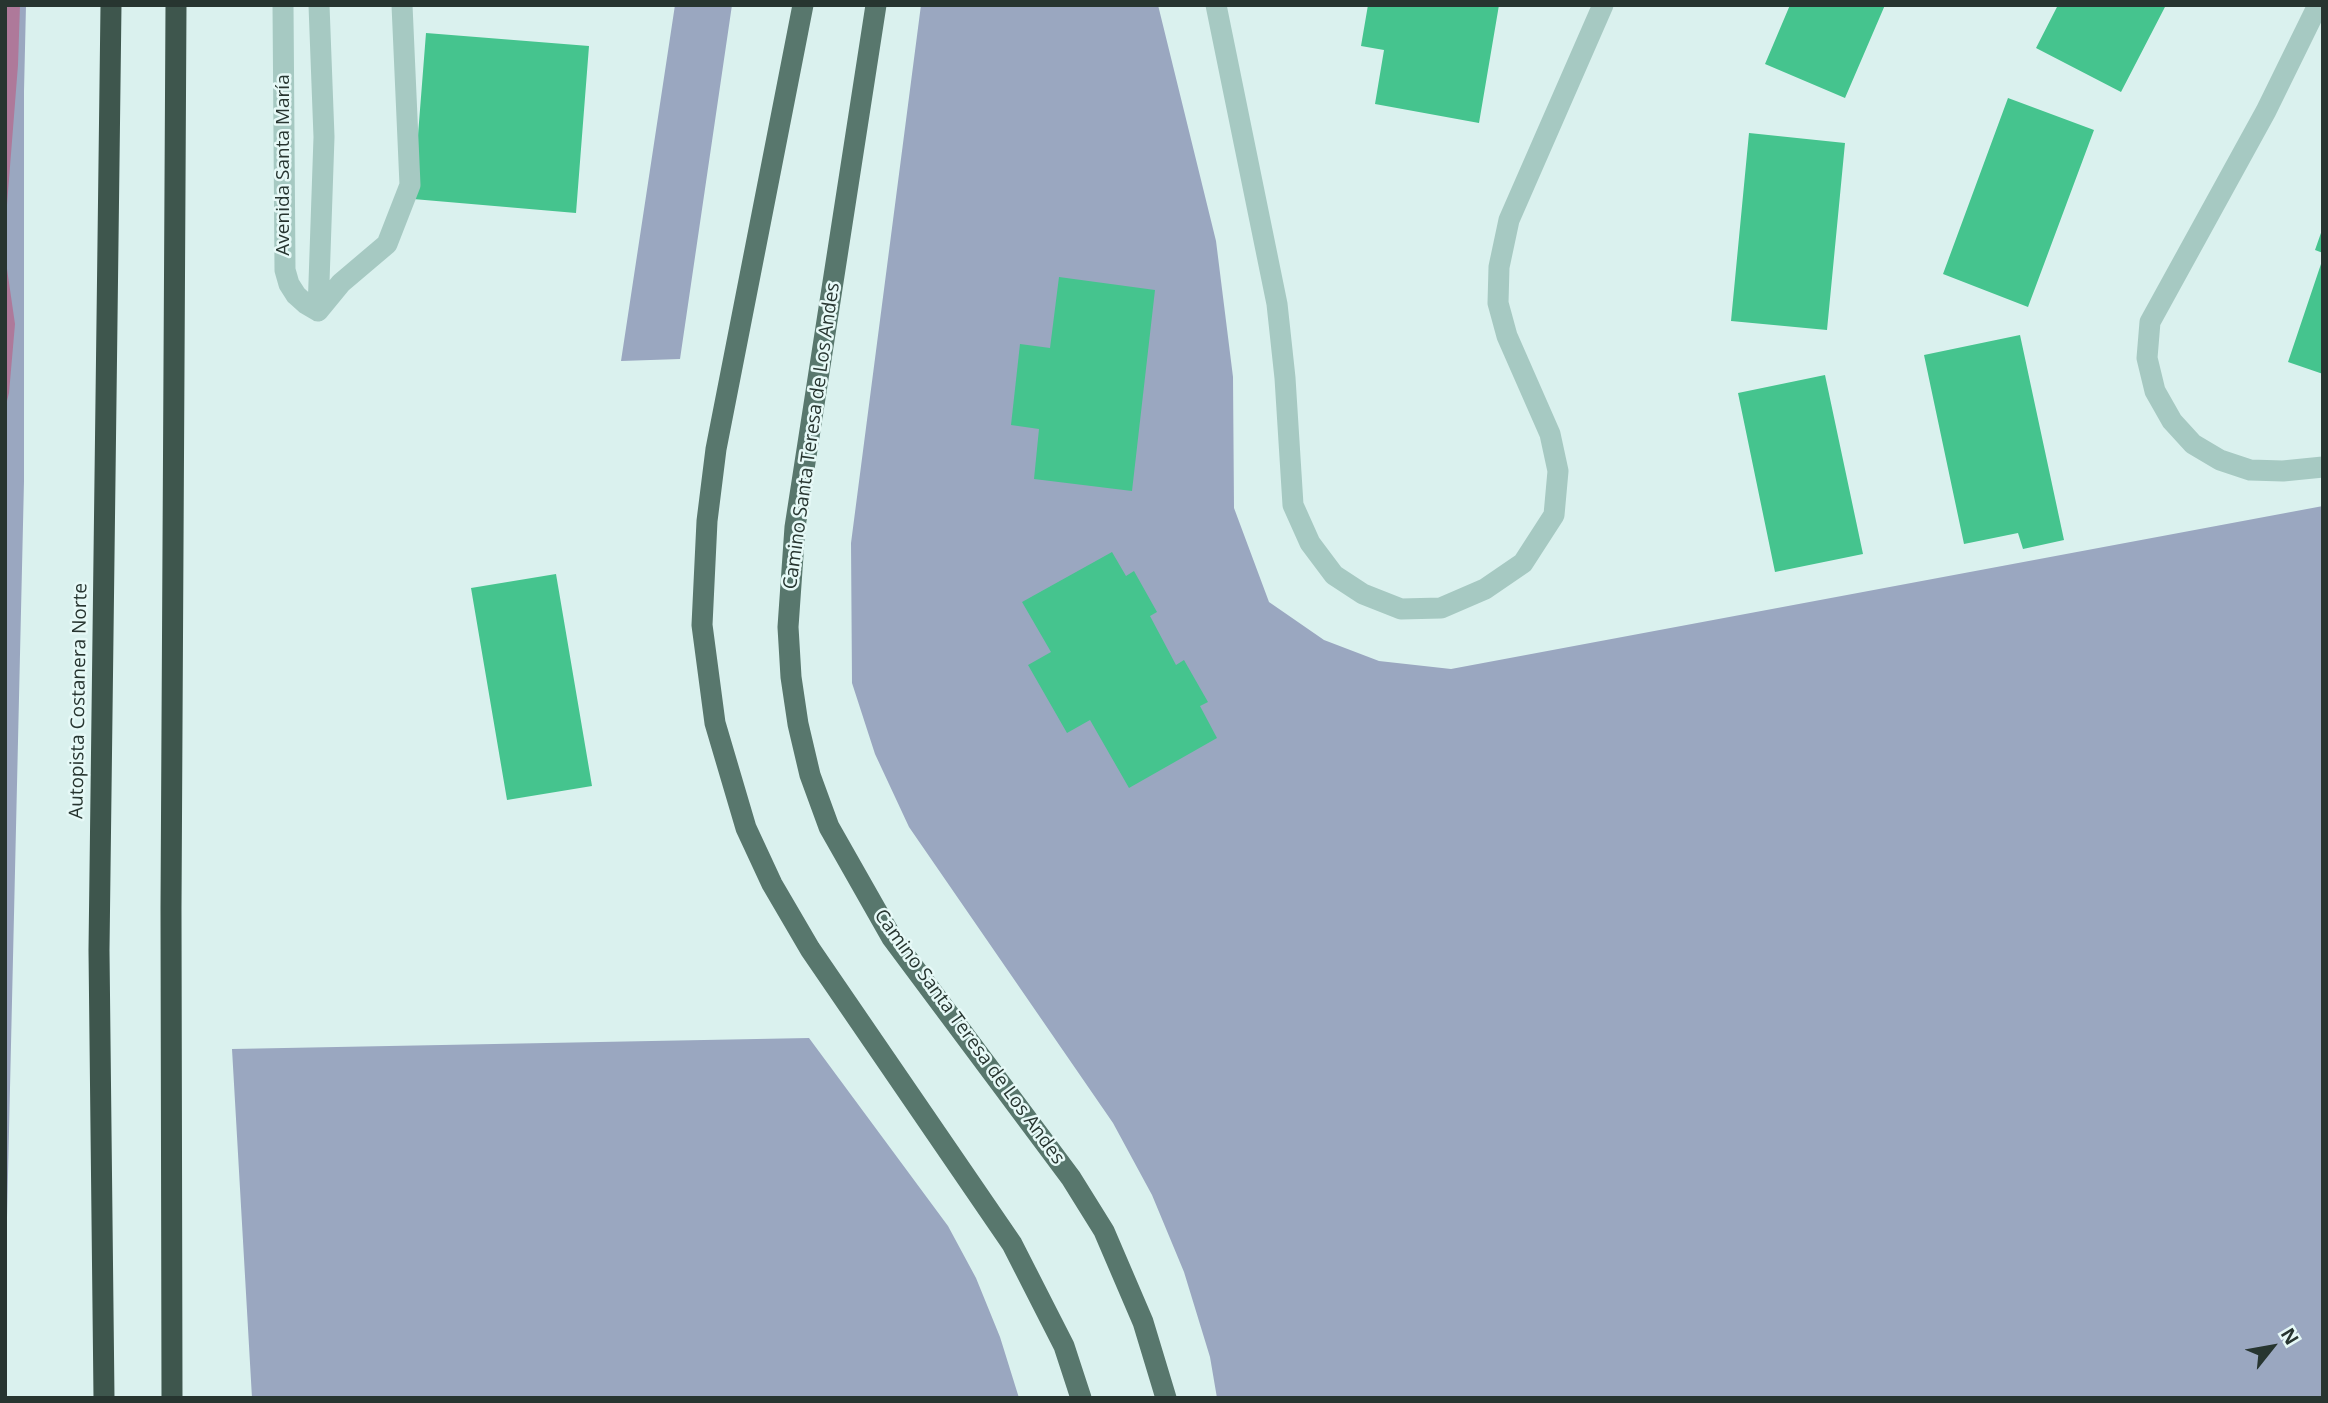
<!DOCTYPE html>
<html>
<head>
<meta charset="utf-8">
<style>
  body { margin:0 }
  #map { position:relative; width:2328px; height:1403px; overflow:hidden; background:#daf1ee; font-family:"Open Sans",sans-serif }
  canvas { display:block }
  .frame { position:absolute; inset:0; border:7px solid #273530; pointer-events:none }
  .north { position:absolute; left:2237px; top:1312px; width:70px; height:70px; -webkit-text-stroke:5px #e6f9f7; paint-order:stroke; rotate:59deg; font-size:19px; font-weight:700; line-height:28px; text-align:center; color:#273530 }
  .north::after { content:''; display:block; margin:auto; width:24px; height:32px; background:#273530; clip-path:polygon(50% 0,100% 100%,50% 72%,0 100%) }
</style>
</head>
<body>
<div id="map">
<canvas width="2328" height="1403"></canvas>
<div class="frame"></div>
<div class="north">N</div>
</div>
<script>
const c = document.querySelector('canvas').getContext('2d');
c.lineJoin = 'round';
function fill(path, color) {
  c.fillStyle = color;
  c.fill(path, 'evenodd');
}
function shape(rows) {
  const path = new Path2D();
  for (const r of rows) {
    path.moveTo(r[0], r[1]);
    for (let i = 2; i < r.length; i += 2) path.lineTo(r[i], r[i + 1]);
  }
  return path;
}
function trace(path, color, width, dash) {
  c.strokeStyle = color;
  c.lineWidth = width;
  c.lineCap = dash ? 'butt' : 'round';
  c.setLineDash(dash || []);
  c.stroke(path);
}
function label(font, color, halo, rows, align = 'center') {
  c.font = font + ' "Open Sans",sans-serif';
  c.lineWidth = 5;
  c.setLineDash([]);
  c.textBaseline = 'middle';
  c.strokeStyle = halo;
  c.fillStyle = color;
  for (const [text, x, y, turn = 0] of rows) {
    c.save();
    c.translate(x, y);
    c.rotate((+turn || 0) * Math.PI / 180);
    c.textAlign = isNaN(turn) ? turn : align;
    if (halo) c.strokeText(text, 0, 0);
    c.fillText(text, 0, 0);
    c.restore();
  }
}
fill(shape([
  [5,5,26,5,24,91,24,481,5,1304],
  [675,5,732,5,680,359,621,361],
  [921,5,1158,5,1216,241,1233,377,1234,508,1269,602,1324,640,1379,661,1451,669,2323,506,2323,1398,1217,1398,1210,1357,1184,1272,1152,1195,1113,1123,909,827,875,754,852,683,851,543],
  [809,1038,948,1226,976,1278,1000,1337,1019,1398,252,1398,232,1049]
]), '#9aa7c0');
fill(shape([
  [5,5,20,5,18,65,5,230],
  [5,255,15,324,9,393,5,409]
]), '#ae799a');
fill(shape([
  [1368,5,1499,5,1479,123,1375,104,1384,50,1361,46],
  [1790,5,1885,5,1845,98,1765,64],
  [2058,5,2166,5,2121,92,2036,48],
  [426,33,589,46,576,213,413,199],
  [2008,98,2094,130,2028,307,1943,274],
  [1749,133,1845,143,1827,330,1731,321],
  [2322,230,2323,230,2323,253,2315,250],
  [2322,261,2323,261,2323,374,2288,362],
  [1059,277,1155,290,1132,491,1034,479,1039,429,1011,425,1020,344,1050,348],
  [2020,335,2064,540,2023,549,2018,533,1964,544,1924,355],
  [1825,375,1863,554,1775,572,1738,393],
  [1112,552,1126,576,1134,571,1157,612,1150,616,1176,665,1184,660,1208,702,1200,706,1217,738,1129,788,1090,720,1067,733,1028,665,1051,652,1022,602],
  [556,574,592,786,507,800,471,588]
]), '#45c48e');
trace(shape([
  [283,5,285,270,289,284,296,295,306,304,318,311],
  [1216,5,1277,304,1285,378,1293,505,1310,543,1334,575,1363,594,1401,609,1441,608,1485,589,1523,563,1554,515,1558,471,1550,434,1507,336,1498,303,1499,267,1509,220,1603,5],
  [2318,5,2266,111,2150,322,2147,358,2155,391,2172,421,2193,444,2220,460,2250,470,2283,471,2323,467],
  [318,311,341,283,387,244,410,185,402,5],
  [318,311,324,137,319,5]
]), '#a6c9c2', 21);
trace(shape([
  [803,5,716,449,707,521,702,625,715,723,746,828,772,884,810,949,1012,1244,1064,1346,1081,1398],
  [876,5,795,527,788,627,791,677,798,724,810,775,829,827,892,938,1071,1178,1104,1231,1143,1322,1166,1398]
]), '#58776d', 21);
trace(shape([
  [104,1398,99,950,111,5],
  [172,1398,171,907,176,5]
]), '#3e564d', 21);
label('19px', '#273530', '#e6f9f7', [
  ["Avenida Santa María",284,165,-90],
  ["Camino Santa Teresa de Los Andes",812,436,-82],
  ["Autopista Costanera Norte",79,701,-89],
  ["Camino Santa Teresa de Los Andes",969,1037,54]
]);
</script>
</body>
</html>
